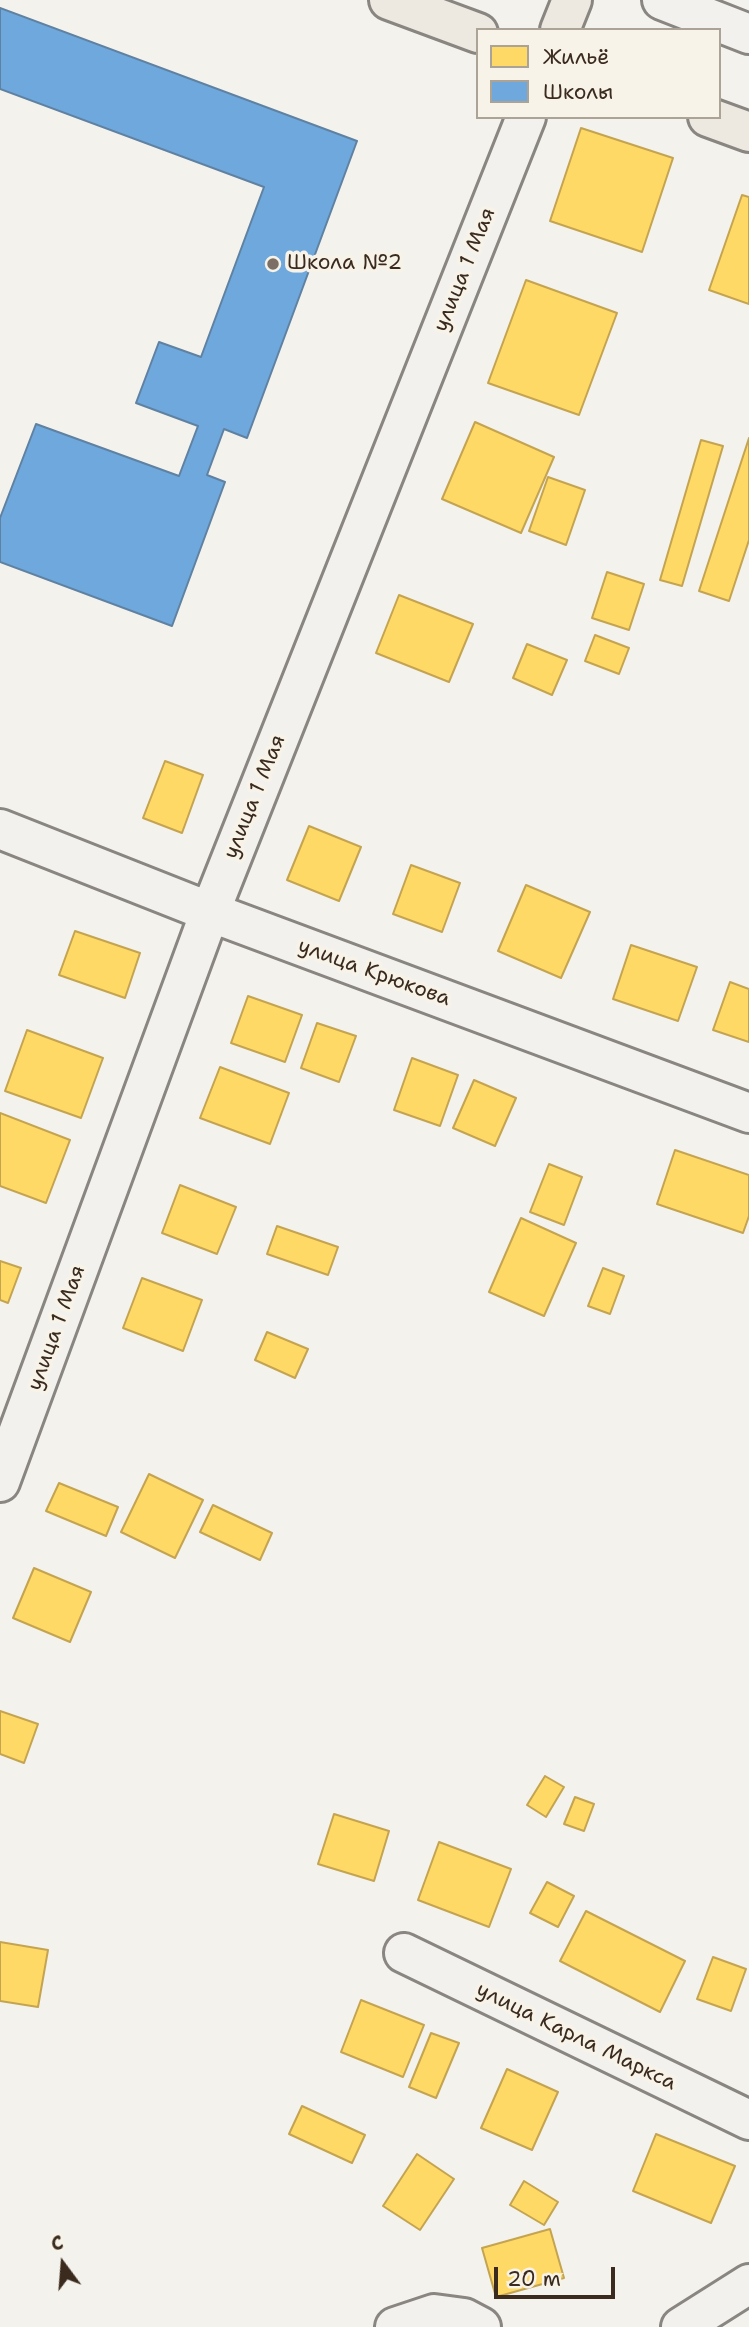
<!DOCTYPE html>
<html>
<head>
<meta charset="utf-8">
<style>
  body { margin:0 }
  #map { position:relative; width:749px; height:2327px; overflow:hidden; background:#f4f2ec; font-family:"Shantell Sans",sans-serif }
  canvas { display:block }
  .legend { position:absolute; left:476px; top:28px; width:245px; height:91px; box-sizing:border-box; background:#f7f3e8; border:2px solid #aca397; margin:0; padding:9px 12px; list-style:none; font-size:21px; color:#3b2a1e }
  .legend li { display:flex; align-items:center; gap:14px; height:35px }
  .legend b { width:35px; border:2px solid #aca397 }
  .north { position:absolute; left:28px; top:2229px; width:70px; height:70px; -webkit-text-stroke:5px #f7f3e8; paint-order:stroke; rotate:344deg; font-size:19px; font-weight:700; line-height:28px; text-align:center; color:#3b2a1e }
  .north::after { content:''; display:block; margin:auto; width:24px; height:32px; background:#3b2a1e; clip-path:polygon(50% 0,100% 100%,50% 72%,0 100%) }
  .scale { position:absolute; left:494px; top:2267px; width:121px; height:32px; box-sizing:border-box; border:4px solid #3b2a1e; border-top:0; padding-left:9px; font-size:21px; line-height:24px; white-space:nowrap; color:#3b2a1e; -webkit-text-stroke:5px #f7f3e8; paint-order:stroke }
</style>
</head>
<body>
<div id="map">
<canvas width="749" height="2327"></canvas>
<ul class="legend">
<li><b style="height:19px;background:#ffd966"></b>Жильё</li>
<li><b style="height:19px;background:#6fa8dc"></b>Школы</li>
</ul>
<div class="north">С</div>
<div class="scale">20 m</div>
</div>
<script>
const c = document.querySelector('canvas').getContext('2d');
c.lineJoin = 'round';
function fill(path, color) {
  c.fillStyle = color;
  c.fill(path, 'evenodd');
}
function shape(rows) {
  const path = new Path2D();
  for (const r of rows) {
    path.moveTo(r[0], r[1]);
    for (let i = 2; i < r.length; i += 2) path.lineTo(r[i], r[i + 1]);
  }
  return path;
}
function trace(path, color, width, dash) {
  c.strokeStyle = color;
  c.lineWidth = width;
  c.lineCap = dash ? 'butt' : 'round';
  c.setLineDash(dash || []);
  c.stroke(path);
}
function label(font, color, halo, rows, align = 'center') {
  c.font = font + ' "Shantell Sans",sans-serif';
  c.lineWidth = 7;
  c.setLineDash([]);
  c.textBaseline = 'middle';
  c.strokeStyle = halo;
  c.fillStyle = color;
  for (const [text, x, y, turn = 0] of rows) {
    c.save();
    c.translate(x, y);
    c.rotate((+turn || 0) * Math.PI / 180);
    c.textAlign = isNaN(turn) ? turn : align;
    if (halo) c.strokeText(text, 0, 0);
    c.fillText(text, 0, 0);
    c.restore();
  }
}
const homes = shape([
  [581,128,673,158,642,252,550,221,581,128],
  [742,195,749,197,749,304,709,290,742,195],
  [526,280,617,313,579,415,488,383,526,280],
  [475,422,554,457,521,533,442,499,475,422],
  [749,438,749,540,729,601,699,591,749,438],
  [701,440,723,446,682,586,660,580,701,440],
  [548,477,585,490,566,545,529,531,548,477],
  [607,572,644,584,629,630,592,618,607,572],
  [399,595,473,624,449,682,376,653,399,595],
  [595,635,629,648,619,674,585,661,595,635],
  [527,644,567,660,552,695,513,678,527,644],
  [165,761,203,775,182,833,143,818,165,761],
  [309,826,361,847,339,901,287,880,309,826],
  [411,865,460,883,442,932,393,914,411,865],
  [526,885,590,912,561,978,498,951,526,885],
  [75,931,140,953,125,998,59,975,75,931],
  [631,945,697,967,678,1021,613,999,631,945],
  [730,982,749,989,749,1042,713,1030,730,982],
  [248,996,302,1015,285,1062,231,1043,248,996],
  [317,1023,356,1036,339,1082,301,1068,317,1023],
  [27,1030,103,1058,81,1118,5,1091,27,1030],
  [412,1058,458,1075,440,1126,394,1110,412,1058],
  [220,1067,289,1093,270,1144,200,1118,220,1067],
  [474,1080,516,1098,495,1146,453,1128,474,1080],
  [0,1113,70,1140,46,1203,0,1186,0,1113],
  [675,1150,749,1175,749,1216,743,1233,657,1204,675,1150],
  [549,1164,582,1177,564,1225,530,1212,549,1164],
  [180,1185,236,1207,217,1254,162,1233,180,1185],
  [521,1218,576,1243,544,1316,489,1292,521,1218],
  [277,1226,338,1247,328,1275,267,1254,277,1226],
  [0,1261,21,1268,8,1303,0,1300,0,1261],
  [603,1268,624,1276,610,1314,588,1306,603,1268],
  [142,1278,202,1300,183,1351,123,1328,142,1278],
  [267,1332,308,1349,295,1378,255,1360,267,1332],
  [149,1474,203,1500,175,1558,121,1532,149,1474],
  [59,1483,118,1507,106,1536,46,1511,59,1483],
  [213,1505,272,1533,260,1560,200,1532,213,1505],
  [34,1568,91,1592,70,1642,13,1618,34,1568],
  [0,1711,38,1724,24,1763,0,1754,0,1711],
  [545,1776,564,1787,546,1817,527,1805,545,1776],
  [575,1797,594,1804,584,1831,564,1824,575,1797],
  [334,1814,389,1831,374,1881,318,1864,334,1814],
  [439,1842,511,1869,489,1927,418,1900,439,1842],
  [547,1882,574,1896,558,1927,530,1913,547,1882],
  [586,1911,685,1961,660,2012,560,1961,586,1911],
  [0,1942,48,1950,38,2007,0,2001,0,1942],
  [713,1957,746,1969,731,2011,697,1999,713,1957],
  [361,2000,424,2025,403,2077,341,2052,361,2000],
  [431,2033,459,2043,436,2098,409,2087,431,2033],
  [507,2069,558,2092,532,2150,481,2128,507,2069],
  [302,2106,365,2135,352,2163,289,2134,302,2106],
  [656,2134,735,2166,711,2223,633,2191,656,2134],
  [417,2154,454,2179,420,2230,383,2206,417,2154],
  [524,2181,558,2202,544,2225,510,2205,524,2181],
  [550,2229,564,2278,496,2297,482,2248,550,2229]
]);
fill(homes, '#ffd966');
trace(homes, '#c4a450', 2);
const schools = shape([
  [0,8,357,141,247,438,224,429,207,475,225,482,172,626,0,562,0,518,36,424,179,476,198,426,136,403,159,342,201,357,264,187,0,89,0,8]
]);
fill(schools, '#6fa8dc');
trace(schools, '#5f82a3', 2);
const minor = shape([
  [662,0,749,34],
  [0,829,210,912,749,1113],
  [0,1482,210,912,526,117],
  [404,1953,749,2120],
  [395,2327,434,2314,464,2318,481,2327],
  [681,2327,749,2284]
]);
const major = shape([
  [389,0,478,33],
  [560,30,572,0],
  [708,117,749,132]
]);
trace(minor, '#898580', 44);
trace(major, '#898580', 44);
trace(minor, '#f2f1ed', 38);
trace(major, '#ede8e0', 38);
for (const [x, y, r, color] of [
  [273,264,7,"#7c7066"]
]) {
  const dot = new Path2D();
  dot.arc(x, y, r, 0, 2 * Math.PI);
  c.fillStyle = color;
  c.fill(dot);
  trace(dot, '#f7f3e8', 2.5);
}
label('21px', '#3b2a1e', '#f7f3e8', [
  ["Школа №2",287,264]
], 'left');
label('21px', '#3b2a1e', '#f7f3e8', [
  ["улица 1 Мая",465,270,-68],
  ["улица 1 Мая",255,797,-68],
  ["улица Крюкова",374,973,20],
  ["улица 1 Мая",57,1328,-70],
  ["улица Карла Маркса",576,2037,26]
]);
</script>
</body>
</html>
